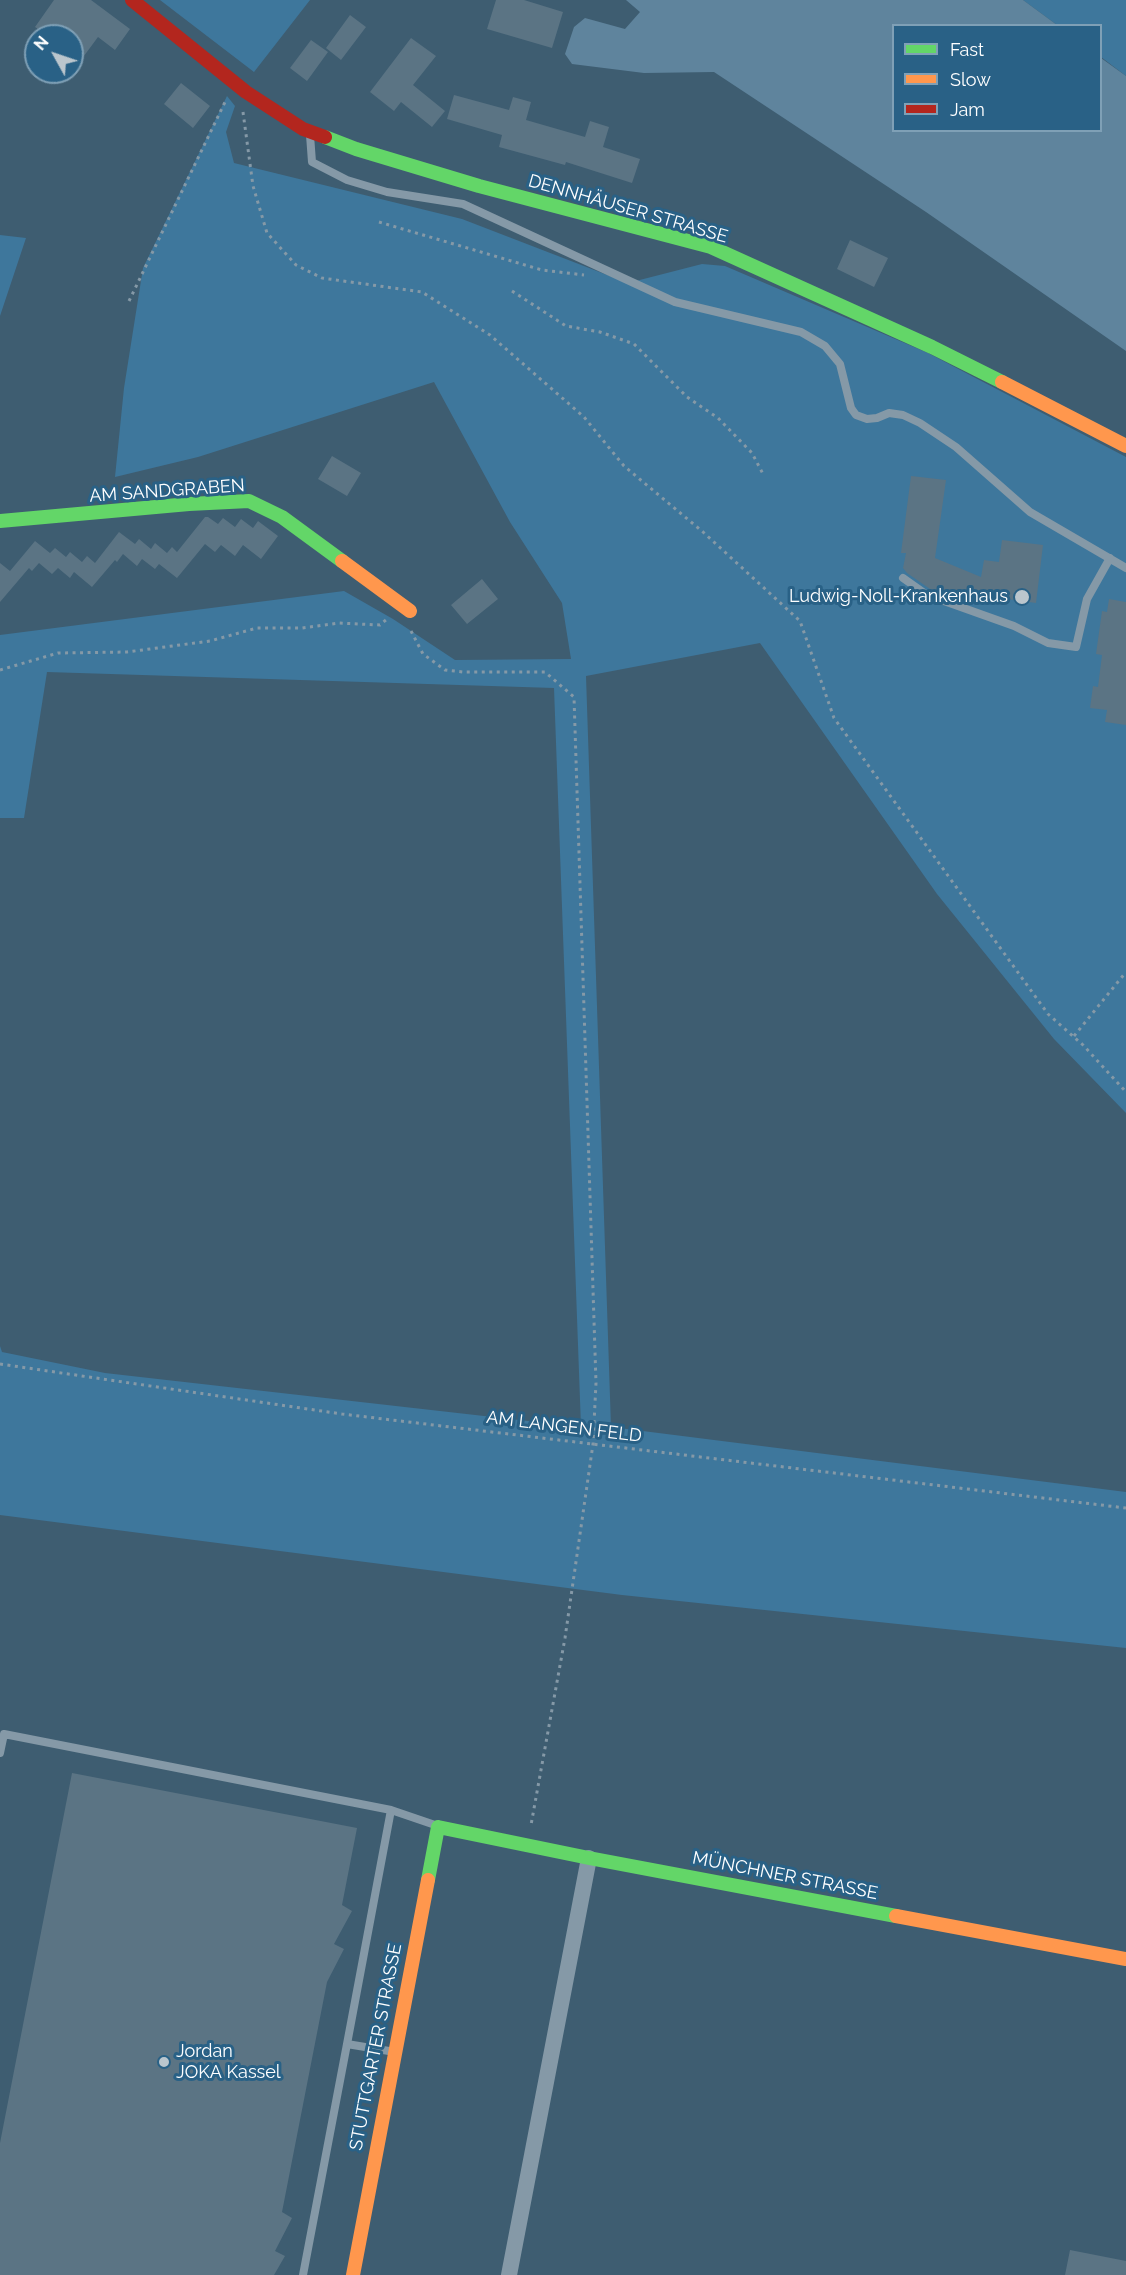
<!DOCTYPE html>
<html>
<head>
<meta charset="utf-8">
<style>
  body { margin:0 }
  #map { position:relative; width:1126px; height:2275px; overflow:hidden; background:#3e5d71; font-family:Raleway,sans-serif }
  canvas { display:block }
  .legend { position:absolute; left:892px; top:24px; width:210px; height:108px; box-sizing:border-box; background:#296186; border:2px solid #7fa0b6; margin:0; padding:8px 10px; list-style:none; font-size:18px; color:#fff }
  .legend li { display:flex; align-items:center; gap:12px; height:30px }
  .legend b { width:30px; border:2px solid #7fa0b6 }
  .north { position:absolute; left:24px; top:24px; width:60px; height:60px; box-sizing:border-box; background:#296186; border:2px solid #7fa0b6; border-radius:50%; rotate:310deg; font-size:16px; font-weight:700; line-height:24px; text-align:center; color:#fff }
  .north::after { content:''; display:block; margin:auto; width:21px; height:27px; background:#bbc6cd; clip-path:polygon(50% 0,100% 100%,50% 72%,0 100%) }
</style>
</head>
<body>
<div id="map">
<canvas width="1126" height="2275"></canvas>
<ul class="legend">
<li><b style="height:8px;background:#63d668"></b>Fast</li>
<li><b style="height:8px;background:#ff974d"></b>Slow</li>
<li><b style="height:8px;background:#b3261e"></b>Jam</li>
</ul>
<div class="north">N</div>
</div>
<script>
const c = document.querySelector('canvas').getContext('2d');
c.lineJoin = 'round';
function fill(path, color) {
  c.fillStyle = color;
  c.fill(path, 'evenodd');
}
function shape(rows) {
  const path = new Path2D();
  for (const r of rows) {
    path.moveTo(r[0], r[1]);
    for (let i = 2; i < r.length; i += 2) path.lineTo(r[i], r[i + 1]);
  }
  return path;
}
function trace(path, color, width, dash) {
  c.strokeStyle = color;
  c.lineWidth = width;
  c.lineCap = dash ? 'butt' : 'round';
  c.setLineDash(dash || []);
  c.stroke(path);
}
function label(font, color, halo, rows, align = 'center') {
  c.font = font + ' Raleway,sans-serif';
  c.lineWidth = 6;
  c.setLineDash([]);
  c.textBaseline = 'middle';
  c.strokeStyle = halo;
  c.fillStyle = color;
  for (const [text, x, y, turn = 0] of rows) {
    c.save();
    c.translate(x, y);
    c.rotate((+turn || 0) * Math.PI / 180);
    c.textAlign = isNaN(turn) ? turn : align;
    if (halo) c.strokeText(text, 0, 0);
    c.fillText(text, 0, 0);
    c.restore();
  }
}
fill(shape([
  [160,0,310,0,254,72],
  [1023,0,1126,0,1126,76,1101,57,1100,26,1057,25],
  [227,96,235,106,226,132,234,163,462,219,628,283,702,264,725,266,928,353,1126,457,1126,1113,1054,1039,937,894,760,643,586,676,611,1427,1126,1492,1126,1648,622,1595,0,1515,0,1346,2,1352,105,1373,581,1427,554,688,47,672,24,818,0,818,0,635,344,591,393,619,455,660,571,659,562,603,510,522,434,382,198,457,115,477,124,388,143,268],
  [0,235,26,238,0,316]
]), '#3e779c');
fill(shape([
  [626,0,1023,0,1057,25,894,26,894,130,1100,130,1101,58,1126,76,1126,351,926,212,714,72,644,73,572,64,565,54,574,27,585,18,625,29,640,12]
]), '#5f849d');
fill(shape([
  [54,0,91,0,130,29,115,50,98,37,81,60,72,53,72,36,48,36,35,27],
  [496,0,524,0,563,12,552,48,487,29],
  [350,15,366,27,341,60,326,48],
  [411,38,436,56,413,85,445,111,432,127,401,102,394,111,370,92],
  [311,40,328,52,307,81,290,68],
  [181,83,210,106,193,128,164,104],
  [454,95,509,110,513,97,531,102,526,120,585,137,590,121,609,127,603,147,640,159,632,183,566,162,565,165,499,147,502,135,447,119],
  [850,240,888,258,874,287,837,269],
  [332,456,361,473,347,496,318,479],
  [911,476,946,480,935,558,981,577,984,560,999,562,1002,540,1043,545,1036,603,1007,599,1006,605,960,600,930,589,907,573,903,568,906,553,901,553],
  [205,517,208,517,218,524,223,518,235,527,241,519,253,528,258,521,278,536,261,559,243,545,235,556,221,545,215,552,205,544,177,578,159,564,155,569,142,559,137,566,123,554,117,562,115,560,92,587,74,572,70,578,58,568,52,574,39,563,32,571,29,568,0,602,0,563,10,571,35,541,50,553,55,548,66,557,70,552,82,562,87,556,95,563,119,532,135,544,139,539,151,549,155,543,167,553,172,547,177,552],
  [482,579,498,599,467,624,451,605],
  [1109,599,1126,602,1126,725,1105,722,1107,710,1090,708,1093,686,1098,687,1102,655,1096,654,1102,611,1107,612],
  [72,1773,357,1828,342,1905,352,1911,334,1944,344,1949,327,1982,282,2212,292,2218,275,2251,285,2256,274,2275,0,2275,0,2143],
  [1070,2250,1126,2261,1126,2275,1065,2275]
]), '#5b7484');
trace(shape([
  [243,112,253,186,267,233,296,265,322,278,422,292,490,335,584,417,624,466,703,532,800,621,834,718,1048,1014,1083,1045,1126,1092],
  [379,222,542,270,584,275],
  [512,291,566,326,600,332,634,344,687,397,718,418,752,453,763,474],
  [129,301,226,100],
  [411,631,423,654,445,670,463,672,545,672,574,697,596,1383,593,1444,565,1638,531,1825],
  [0,670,58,653,127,652,210,641,257,628,302,628,339,623,380,625,387,619],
  [1074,1036,1126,972],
  [0,1364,342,1414,1126,1508]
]), '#8599a7', 3, [3, 4.5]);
trace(shape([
  [310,135,312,162,347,180,387,192,463,204,675,302,801,332,825,346,840,364,851,408,856,415,867,419,877,418,889,413,903,415,920,423,956,447,1030,512,1126,568],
  [903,578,927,595,1014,626,1048,643,1076,647,1087,599,1110,558],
  [0,1753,4,1734,391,1810,438,1826],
  [347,2044,391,1810],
  [303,2275,347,2044,395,2052]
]), '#8599a7', 8);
trace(shape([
  [509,2275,589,1858]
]), '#8599a7', 16);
trace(shape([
  [325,137,356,149,479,186,711,247,932,347,1002,382],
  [0,521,189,504,249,501,282,517,342,561],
  [428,1880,438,1827,589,1858,896,1916]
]), '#63d668', 14);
trace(shape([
  [1002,382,1126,446],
  [342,561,410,611],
  [896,1916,1126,1959],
  [353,2275,428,1880]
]), '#ff974d', 14);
trace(shape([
  [132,0,246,92,303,129,325,137]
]), '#b3261e', 14);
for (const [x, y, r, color] of [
  [1022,597,8,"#bbc6cd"],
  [164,2062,6,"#bbc6cd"]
]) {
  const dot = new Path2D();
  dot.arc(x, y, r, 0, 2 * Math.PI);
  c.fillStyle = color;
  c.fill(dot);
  trace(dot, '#296186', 2);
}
label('18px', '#fff', '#296186', [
  ["DENNHÄUSER STRASSE",628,209,16],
  ["AM SANDGRABEN",167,491,-4],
  ["AM LANGEN FELD",564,1427,7],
  ["MÜNCHNER STRASSE",785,1876,11],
  ["STUTTGARTER STRASSE",376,2047,-79]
]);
label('18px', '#fff', '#296186', [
  ["Ludwig-Noll-Krankenhaus",1008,597],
  ["Jordan",176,2052,"left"],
  ["JOKA Kassel",176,2073,"left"]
], 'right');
</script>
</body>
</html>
